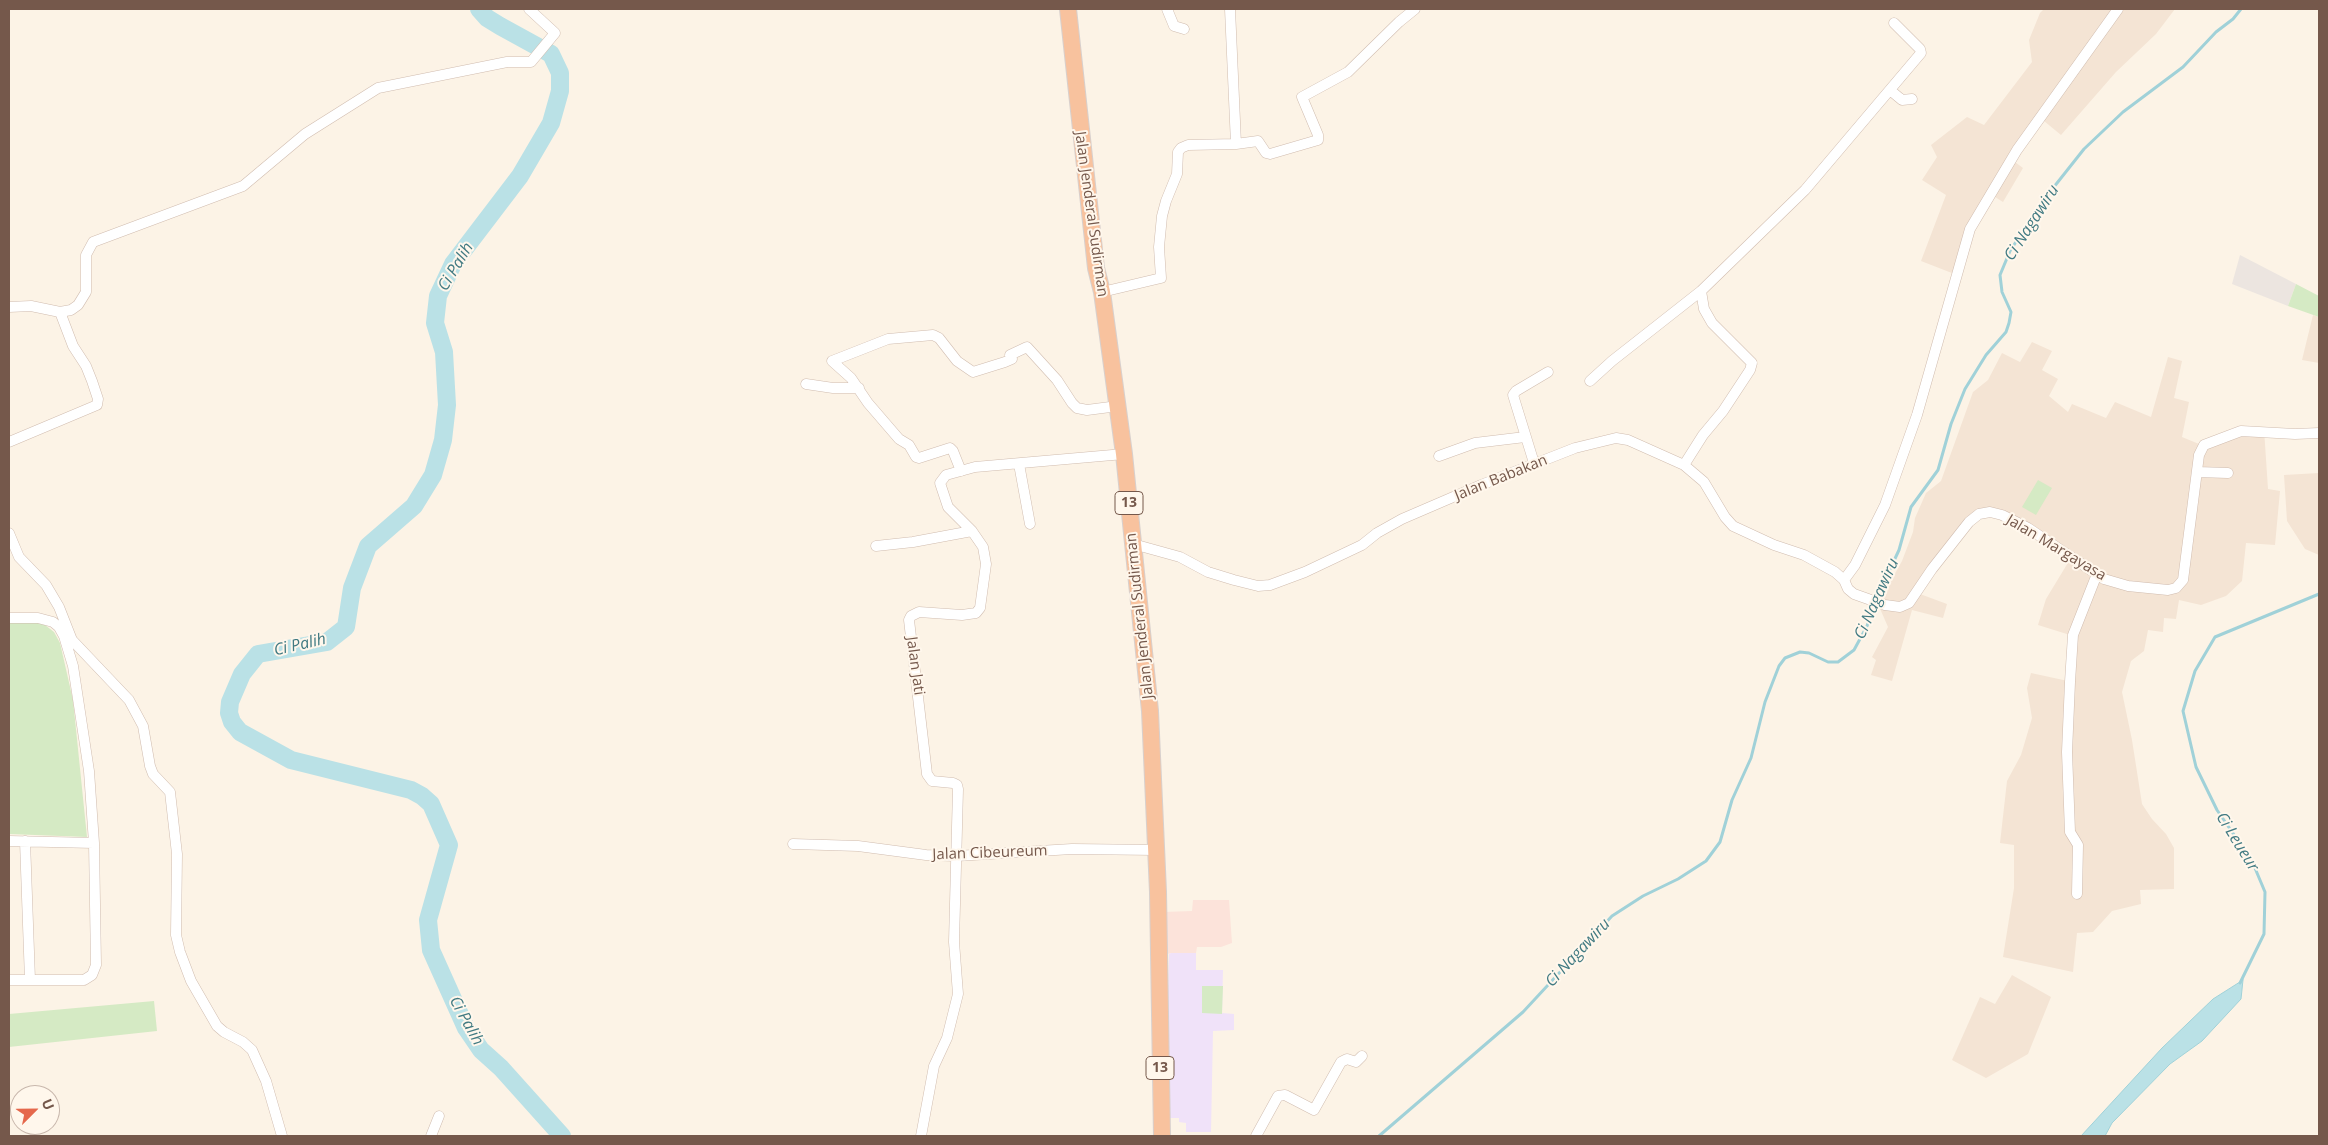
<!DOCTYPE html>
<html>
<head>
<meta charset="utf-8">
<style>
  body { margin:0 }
  #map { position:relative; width:2328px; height:1145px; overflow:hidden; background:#fcf3e6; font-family:"Open Sans",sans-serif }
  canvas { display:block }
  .frame { position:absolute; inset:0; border:10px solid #75584b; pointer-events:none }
  .north { position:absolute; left:10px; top:1085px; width:50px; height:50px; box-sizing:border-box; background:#fff7ec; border:1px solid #c8b7ac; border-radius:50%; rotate:67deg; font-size:14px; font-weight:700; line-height:20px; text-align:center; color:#75584b }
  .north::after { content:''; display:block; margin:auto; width:18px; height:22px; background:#e5684c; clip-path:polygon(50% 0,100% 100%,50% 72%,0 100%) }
</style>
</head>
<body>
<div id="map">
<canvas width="2328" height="1145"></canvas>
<div class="frame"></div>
<div class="north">U</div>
</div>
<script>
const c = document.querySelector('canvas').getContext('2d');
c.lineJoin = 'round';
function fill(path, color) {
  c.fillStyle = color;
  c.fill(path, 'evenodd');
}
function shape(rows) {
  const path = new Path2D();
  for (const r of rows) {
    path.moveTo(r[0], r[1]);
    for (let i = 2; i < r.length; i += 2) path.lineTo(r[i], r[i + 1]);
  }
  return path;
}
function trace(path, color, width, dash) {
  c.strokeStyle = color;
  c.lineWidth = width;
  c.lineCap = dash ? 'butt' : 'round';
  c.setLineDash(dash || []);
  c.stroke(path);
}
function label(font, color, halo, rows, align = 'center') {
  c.font = font + ' "Open Sans",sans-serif';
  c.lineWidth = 4;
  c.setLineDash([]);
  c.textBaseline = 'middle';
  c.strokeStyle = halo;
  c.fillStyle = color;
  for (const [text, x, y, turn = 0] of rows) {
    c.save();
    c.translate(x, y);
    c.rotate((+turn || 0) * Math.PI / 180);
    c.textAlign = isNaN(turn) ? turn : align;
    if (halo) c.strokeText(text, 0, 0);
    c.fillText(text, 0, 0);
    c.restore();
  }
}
fill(shape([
  [2044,9,2175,9,2156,34,2116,72,2061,135,2044,121,2015,162,2023,168,2003,202,1995,197,1977,226,1957,275,1921,261,1946,195,1922,180,1937,157,1931,145,1967,117,1984,125,2032,62,2029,40,2040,13],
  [2313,315,2319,317,2319,363,2302,360],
  [2032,342,2052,351,2042,370,2058,379,2049,396,2068,412,2072,404,2106,418,2115,402,2151,417,2168,357,2182,361,2174,398,2189,402,2182,437,2199,444,2228,431,2264,429,2268,489,2280,491,2275,545,2246,543,2242,581,2226,596,2201,605,2179,600,2176,619,2164,618,2163,632,2148,630,2144,651,2131,661,2122,692,2132,740,2142,804,2152,819,2166,834,2174,848,2174,889,2140,890,2141,904,2112,911,2093,932,2077,933,2073,972,2003,957,2014,888,2014,845,2000,843,2007,781,2021,755,2032,718,2027,688,2031,673,2068,681,2070,635,2038,625,2046,599,2069,561,2048,545,1999,517,1990,516,1981,517,1966,529,1920,594,1947,604,1943,618,1912,610,1892,681,1871,675,1876,660,1872,657,1888,627,1878,604,1902,561,1913,532,1915,518,1926,493,1941,481,1973,392,1988,380,2002,353,2020,362],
  [2319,473,2319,555,2305,549,2287,521,2284,475],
  [2012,975,2051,997,2028,1054,1986,1078,1952,1060,1980,997,1995,1004]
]), '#f4e4d4');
fill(shape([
  [1193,900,1229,900,1232,943,1221,947,1197,947,1196,953,1171,953,1164,955,1163,912,1192,911]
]), '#fce3da');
fill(shape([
  [2240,255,2296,284,2288,306,2232,284]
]), '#ece5e0');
fill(shape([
  [1171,953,1196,953,1196,970,1223,970,1222,1013,1234,1014,1234,1030,1213,1031,1211,1132,1186,1132,1186,1123,1179,1122,1179,1118,1169,1118,1167,1029,1169,954]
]), '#f0e2f9');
fill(shape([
  [2296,284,2319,296,2319,317,2288,306],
  [2038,480,2052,488,2036,515,2022,507],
  [9,622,38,622,45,625,54,632,60,643,73,700,87,837,9,834],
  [1202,986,1223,986,1222,1014,1202,1013],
  [154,1001,157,1031,9,1047,9,1014]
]), '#d5eac4');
const water = shape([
  [2243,980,2241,999,2202,1041,2170,1064,2112,1123,2105,1136,2081,1136,2162,1048,2213,999,2243,980]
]);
fill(water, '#bae1e6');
trace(water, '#a0d1d8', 1);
trace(shape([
  [2240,983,2264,934,2265,892,2252,861,2217,810,2196,767,2183,711,2195,671,2215,637,2319,594],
  [1379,1136,1523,1012,1612,916,1643,896,1678,879,1706,861,1720,842,1732,800,1751,758,1765,702,1779,666,1785,658,1800,652,1809,653,1828,662,1838,662,1854,650,1867,626,1879,593,1899,550,1911,507,1938,470,1951,424,1965,389,1986,355,2006,332,2009,323,2011,312,2002,292,2000,275,2010,251,2042,202,2084,149,2123,112,2183,67,2216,32,2233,19,2241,9]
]), '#a0d1d8', 3);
trace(shape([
  [479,9,487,18,500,26,551,54,560,73,560,91,551,123,520,176,453,264,438,296,435,323,444,352,447,405,443,440,433,475,414,506,368,546,352,588,346,627,327,642,258,654,242,674,230,702,229,713,232,722,240,732,291,760,411,790,422,796,431,804,449,845,428,920,431,950,466,1028,481,1050,501,1068,562,1136]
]), '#bae1e6', 18);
const minor = shape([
  [1167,9,1174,26,1184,29],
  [1230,9,1236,144],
  [1890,90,1902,100,1912,99],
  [1102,292,1161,278,1159,247,1162,216,1166,201,1177,174,1178,152,1181,148,1188,145,1236,144,1258,141,1266,153,1270,154,1318,140,1318,135,1302,97,1348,72,1399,22,1415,9],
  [9,307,31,306,60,312,71,310,78,305,86,292,86,255,93,242,243,186,305,134,378,88,507,62,531,62,555,33,529,9],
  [1590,381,1612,361,1701,291],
  [806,384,833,388,859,388],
  [9,442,97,405,98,399,92,381,86,366,73,346,60,312],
  [1439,456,1475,443,1525,437],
  [1534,463,1513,395,1516,391,1548,372],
  [1019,464,1030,524],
  [1684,465,1703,435,1723,411,1750,370,1752,363,1712,323,1704,309,1701,291,1805,190,1921,53,1920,49,1894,23],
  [961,471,953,451,950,448,919,458,916,457,909,445,899,439,868,403,851,378,832,361,888,339,933,335,939,338,957,361,973,372,1005,362,1012,359,1010,355,1027,347,1057,380,1072,403,1077,408,1087,410,1118,406],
  [2197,472,2228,473],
  [9,533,19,557,46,585,59,607,72,640,129,700,143,726,150,766,153,774,170,792,177,854,176,935,180,952,191,981,217,1026,224,1032,243,1042,252,1050,266,1081,282,1136],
  [1133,544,1180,557,1208,572,1234,580,1258,586,1270,585,1305,572,1362,545,1377,533,1402,519,1481,485,1575,448,1616,438,1628,440,1684,465,1704,482,1725,517,1733,526,1774,545,1804,555,1835,572,1844,580,1848,589,1854,594,1885,605,1900,607,1909,603,1932,569,1969,522,1979,514,1990,512,2002,515,2028,528,2104,579,2128,586,2168,590,2176,588,2183,580,2199,455,2204,445,2241,431,2295,434,2319,433],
  [876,546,913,542,972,531],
  [1844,580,1855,565,1885,505,1917,415,1970,229,2017,150,2118,9],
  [9,618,38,618,53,622,59,627,64,636,73,666,89,771,94,843,96,965,92,975,84,980,9,980],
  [9,841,94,843],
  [25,841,30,980],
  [793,844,858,846,926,855,956,856,1072,849,1157,850],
  [2077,894,2078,845,2070,832,2067,752,2070,682,2073,635,2097,574],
  [431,1136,439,1116],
  [921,1136,934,1066,947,1038,958,994,954,942,958,789,957,785,953,783,932,781,927,774,909,620,911,616,919,612,962,615,976,613,980,608,986,564,983,547,972,531,948,507,940,483,946,475,975,467,1124,454],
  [1256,1136,1278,1096,1285,1095,1314,1110,1341,1062,1347,1059,1356,1062,1362,1056]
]);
const trunk = shape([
  [1068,9,1096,268,1102,292,1124,454,1150,711,1158,892,1162,1136]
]);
trace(minor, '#d0bcaf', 11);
trace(trunk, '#d8d0cd', 18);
trace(minor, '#fff', 10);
trace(trunk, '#f8c29e', 16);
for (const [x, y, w] of [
  [1129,503,28],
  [1160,1068,28]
]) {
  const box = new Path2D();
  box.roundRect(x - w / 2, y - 11.5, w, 23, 4);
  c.fillStyle = '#fff7ec';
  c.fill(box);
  trace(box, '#75584b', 1);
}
label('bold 14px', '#75584b', null, [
  ["13",1129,503],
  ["13",1160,1068]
]);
label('15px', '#75584b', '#fff7ec', [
  ["Jalan Jenderal Sudirman",1091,214,82],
  ["Jalan Babakan",1501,478,-22],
  ["Jalan Margayasa",2056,548,31],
  ["Jalan Jenderal Sudirman",1140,616,-96],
  ["Jalan Jati",915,666,82],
  ["Jalan Cibeureum",990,853,-2]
]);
label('italic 16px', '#417a82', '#fff7ec', [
  ["Ci Nagawiru",2032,223,-57],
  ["Ci Palih",456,267,-59],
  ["Ci Nagawiru",1877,599,-66],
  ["Ci Palih",300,645,-13],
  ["Ci Leueur",2237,842,58],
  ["Ci Nagawiru",1578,953,-47],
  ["Ci Palih",466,1021,61]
]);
</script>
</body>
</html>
